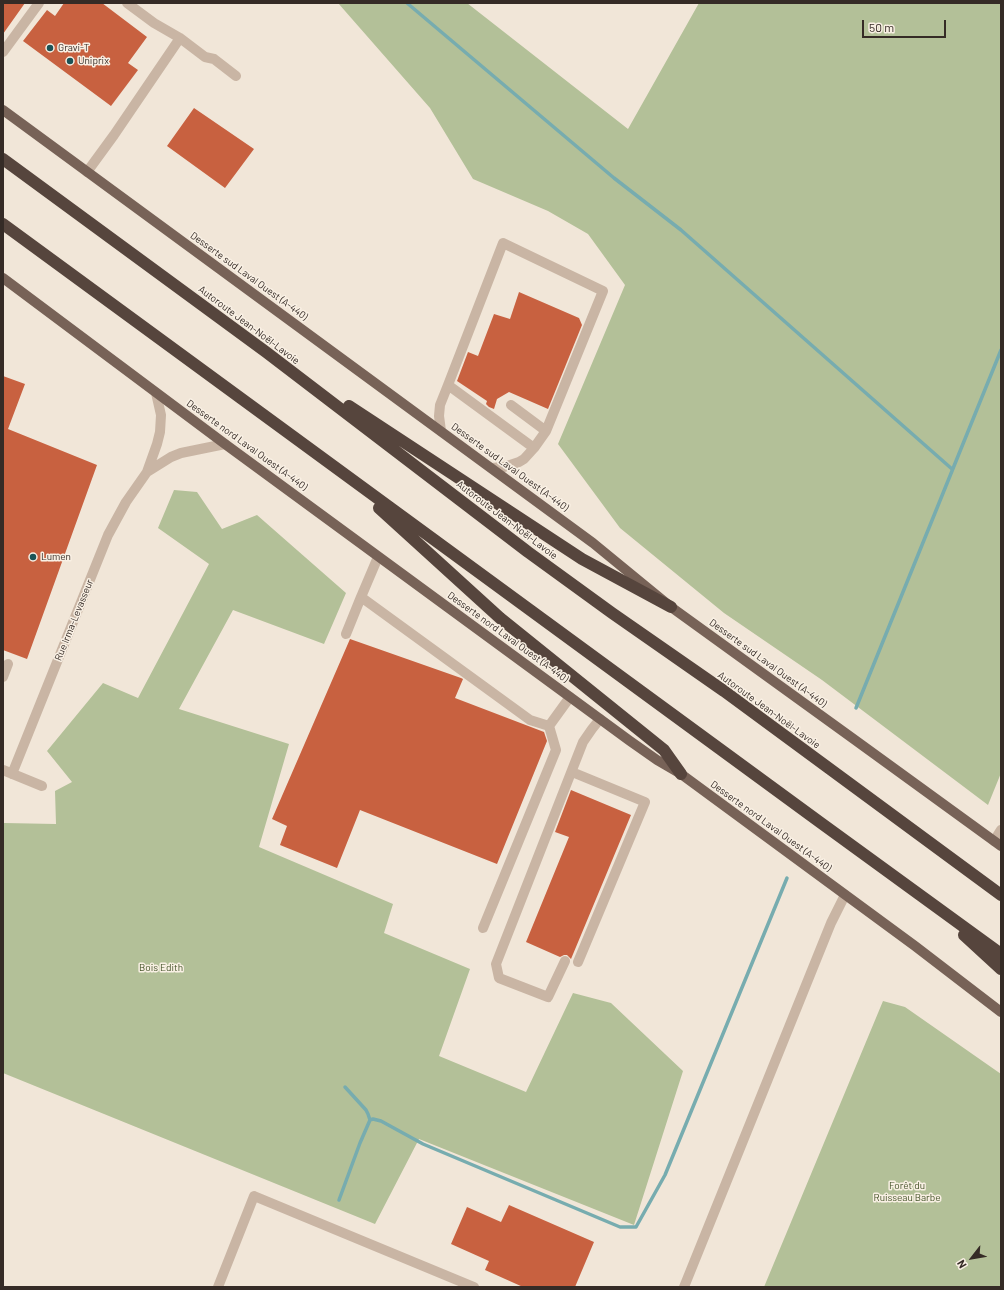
<!DOCTYPE html>
<html>
<head>
<meta charset="utf-8">
<style>
  body { margin:0 }
  #map { position:relative; width:1004px; height:1290px; overflow:hidden; background:#f1e6d8; font-family:Barlow,sans-serif }
  canvas { display:block }
  .frame { position:absolute; inset:0; border:4px solid #352b26; pointer-events:none }
  .north { position:absolute; left:952px; top:1238px; width:40px; height:40px; -webkit-text-stroke:3px #f9f0e4; paint-order:stroke; rotate:239deg; font-size:11px; font-weight:700; line-height:16px; text-align:center; color:#352b26 }
  .north::after { content:''; display:block; margin:auto; width:14px; height:18px; background:#352b26; clip-path:polygon(50% 0,100% 100%,50% 72%,0 100%) }
  .scale { position:absolute; left:862px; top:20px; width:84px; height:18px; box-sizing:border-box; border:2px solid #352b26; border-top:0; padding-left:5px; font-size:12px; line-height:14px; white-space:nowrap; color:#352b26; -webkit-text-stroke:3px #f9f0e4; paint-order:stroke }
</style>
</head>
<body>
<div id="map">
<canvas width="1004" height="1290"></canvas>
<div class="frame"></div>
<div class="north">N</div>
<div class="scale">50 m</div>
</div>
<script>
const c = document.querySelector('canvas').getContext('2d');
c.lineJoin = 'round';
function fill(path, color) {
  c.fillStyle = color;
  c.fill(path, 'evenodd');
}
function shape(rows) {
  const path = new Path2D();
  for (const r of rows) {
    path.moveTo(r[0], r[1]);
    for (let i = 2; i < r.length; i += 2) path.lineTo(r[i], r[i + 1]);
  }
  return path;
}
function trace(path, color, width, dash) {
  c.strokeStyle = color;
  c.lineWidth = width;
  c.lineCap = dash ? 'butt' : 'round';
  c.setLineDash(dash || []);
  c.stroke(path);
}
function label(font, color, halo, rows, align = 'center') {
  c.font = font + ' Barlow,sans-serif';
  c.lineWidth = 3;
  c.setLineDash([]);
  c.textBaseline = 'middle';
  c.strokeStyle = halo;
  c.fillStyle = color;
  for (const [text, x, y, turn = 0] of rows) {
    c.save();
    c.translate(x, y);
    c.rotate((+turn || 0) * Math.PI / 180);
    c.textAlign = isNaN(turn) ? turn : align;
    if (halo) c.strokeText(text, 0, 0);
    c.fillText(text, 0, 0);
    c.restore();
  }
}
fill(shape([
  [338,3,467,3,628,129,699,3,1001,3,1001,773,988,805,822,680,724,613,620,528,558,444,625,285,588,234,548,211,473,179,430,108],
  [174,490,197,492,222,529,257,515,346,593,324,644,233,610,179,709,289,744,259,847,393,904,384,933,470,969,439,1056,526,1092,573,993,611,1003,683,1071,634,1225,419,1139,375,1224,3,1073,3,821,4,823,56,824,55,791,72,782,47,751,103,683,138,698,209,564,158,528],
  [883,1001,905,1007,1001,1074,1001,1287,764,1287]
]), '#b3c098');
trace(shape([
  [407,3,614,178,681,230,952,469],
  [856,708,1001,350],
  [345,1087,366,1110,368,1114,370,1120],
  [339,1200,360,1143,370,1120,373,1119,381,1121,423,1144,620,1227,636,1227,665,1175,787,878]
]), '#77acaf', 3.5);
fill(shape([
  [3,3,25,3,3,34],
  [64,3,102,3,147,37,128,63,138,70,111,106,23,41,47,10,55,16],
  [194,108,254,149,225,188,167,146],
  [519,292,579,318,582,325,548,409,509,392,497,399,494,409,489,407,486,404,487,401,457,381,468,352,478,356,494,314,510,319],
  [3,376,25,384,8,429,97,465,27,659,3,650],
  [350,639,461,678,463,679,455,698,544,732,547,741,497,864,360,810,337,868,280,845,287,826,272,819],
  [571,790,631,815,571,959,567,955,564,955,560,957,526,942,569,837,555,832],
  [509,1205,594,1242,575,1287,523,1287,485,1270,489,1261,451,1244,467,1207,501,1222]
]), '#c86140');
trace(shape([
  [127,3,154,23,180,38,205,57,214,59,236,76],
  [3,52,39,3],
  [87,172,114,135,180,38],
  [448,385,503,243,603,291,546,431],
  [511,405,546,431,534,448],
  [441,431,439,416,440,405,448,385,534,448,524,459,519,462,504,467,492,468],
  [147,472,171,457,181,453,225,444],
  [378,557,361,597,530,720,549,726,570,697],
  [346,634,361,597],
  [3,677,8,664],
  [3,770,42,786],
  [572,772,645,802,578,962],
  [12,774,108,535,126,502,147,472,157,444,160,432,161,415,156,393],
  [994,841,1001,830],
  [483,928,556,750,549,726],
  [565,961,548,997,499,978,496,964,583,742,592,729,600,719],
  [218,1287,254,1196,474,1287],
  [684,1287,831,923,845,895]
]), '#c9b5a4', 10);
trace(shape([
  [3,110,593,543,671,607,855,740,1001,846],
  [3,278,225,444,630,741,657,760,681,774,915,946,1001,1012]
]), '#776257', 10);
trace(shape([
  [3,159,266,352,528,552,612,613,724,691,1001,895],
  [3,224,821,823,1001,954],
  [349,406,582,559,671,607],
  [379,508,500,618,664,750,681,774],
  [964,935,1001,969]
]), '#56453d', 12);
for (const [x, y, r, color] of [
  [50,48,4,"#1b5357"],
  [70,61,4,"#1b5357"],
  [33,557,4,"#1b5357"]
]) {
  const dot = new Path2D();
  dot.arc(x, y, r, 0, 2 * Math.PI);
  c.fillStyle = color;
  c.fill(dot);
  trace(dot, '#f9f0e4', 1.5);
}
label('10px', '#352b26', '#f9f0e4', [
  ["Gravi-T",58,48],
  ["Uniprix",78,61],
  ["Lumen",41,557]
], 'left');
label('10px', '#352b26', '#f9f0e4', [
  ["Desserte sud Laval Ouest (A-440)",249,276,36],
  ["Autoroute Jean-Noël-Lavoie",249,325,37],
  ["Desserte nord Laval Ouest (A-440)",247,445,36],
  ["Desserte sud Laval Ouest (A-440)",510,467,36],
  ["Autoroute Jean-Noël-Lavoie",507,520,37],
  ["Rue Irma-Levasseur",74,620,-68],
  ["Desserte nord Laval Ouest (A-440)",508,637,36],
  ["Desserte sud Laval Ouest (A-440)",768,663,36],
  ["Autoroute Jean-Noël-Lavoie",769,710,36],
  ["Desserte nord Laval Ouest (A-440)",771,826,36]
]);
label('10px', '#445329', '#f9f0e4', [
  ["Bois Edith",161,968],
  ["Forêt du",907,1186],
  ["Ruisseau Barbe",907,1198]
]);
</script>
</body>
</html>
